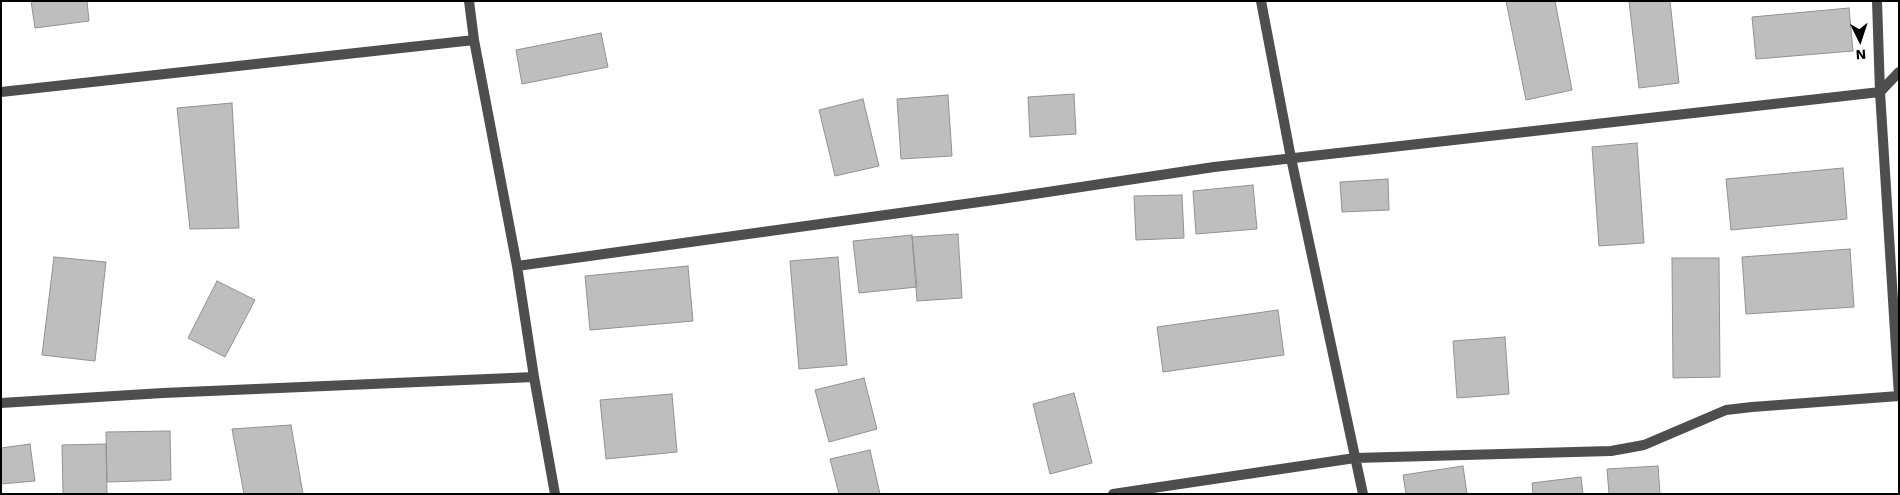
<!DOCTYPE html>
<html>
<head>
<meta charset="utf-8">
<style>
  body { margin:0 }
  #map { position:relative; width:1900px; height:495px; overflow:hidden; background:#fff; font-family:"Work Sans",sans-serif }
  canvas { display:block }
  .frame { position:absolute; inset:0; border:2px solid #000; pointer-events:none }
  .north { position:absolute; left:1835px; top:15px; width:50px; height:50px; -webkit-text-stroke:4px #fff; paint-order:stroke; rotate:176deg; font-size:14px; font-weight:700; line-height:20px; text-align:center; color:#000 }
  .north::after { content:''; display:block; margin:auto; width:18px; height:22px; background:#000; clip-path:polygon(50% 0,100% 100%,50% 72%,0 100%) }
</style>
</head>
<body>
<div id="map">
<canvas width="1900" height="495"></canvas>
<div class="frame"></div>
<div class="north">N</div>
</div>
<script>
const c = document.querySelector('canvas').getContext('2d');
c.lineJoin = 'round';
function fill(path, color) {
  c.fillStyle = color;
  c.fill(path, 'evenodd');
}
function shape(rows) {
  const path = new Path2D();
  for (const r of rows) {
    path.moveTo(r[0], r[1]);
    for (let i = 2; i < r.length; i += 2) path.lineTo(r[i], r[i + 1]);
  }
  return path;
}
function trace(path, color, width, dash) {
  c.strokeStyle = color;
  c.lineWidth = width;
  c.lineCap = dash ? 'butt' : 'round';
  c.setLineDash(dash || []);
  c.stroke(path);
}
const building = shape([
  [31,1,87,1,89,21,35,28,31,1],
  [1506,1,1555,1,1572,90,1526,100,1506,1],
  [1629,1,1670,1,1679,83,1639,88,1629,1],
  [1849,8,1853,51,1756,59,1752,17,1849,8],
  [601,33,608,67,522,84,516,50,601,33],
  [1074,94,1076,134,1030,137,1028,97,1074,94],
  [948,95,952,156,901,159,897,99,948,95],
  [863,99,879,166,835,176,819,110,863,99],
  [232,103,239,228,190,229,177,108,232,103],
  [1637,143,1644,243,1599,246,1592,147,1637,143],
  [1843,168,1847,219,1731,230,1726,179,1843,168],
  [1388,179,1389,210,1342,212,1340,182,1388,179],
  [1253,185,1257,229,1196,234,1193,191,1253,185],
  [1182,195,1184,238,1136,240,1134,196,1182,195],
  [958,234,962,298,917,301,912,237,958,234],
  [912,235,917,287,859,293,853,241,912,235],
  [1850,249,1854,307,1746,314,1742,257,1850,249],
  [54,257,106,262,95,361,42,355,54,257],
  [838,257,847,365,799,369,790,261,838,257],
  [1672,258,1719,258,1720,377,1673,378,1672,258],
  [688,266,693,321,590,330,585,276,688,266],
  [217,281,255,300,225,357,188,338,217,281],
  [1278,310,1284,355,1163,372,1157,327,1278,310],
  [1505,337,1509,394,1457,398,1453,341,1505,337],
  [864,378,877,429,829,442,815,390,864,378],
  [1074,393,1092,463,1050,474,1033,404,1074,393],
  [672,394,677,452,606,459,600,400,672,394],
  [291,425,303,494,244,494,232,429,291,425],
  [170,431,171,480,107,482,106,432,170,431],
  [30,444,35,481,1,484,1,448,30,444],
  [106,444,107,494,63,494,62,445,106,444],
  [870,450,880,494,839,494,830,459,870,450],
  [1463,466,1467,494,1406,494,1403,475,1463,466],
  [1658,466,1660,494,1609,494,1607,469,1658,466],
  [1581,477,1583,494,1533,494,1532,483,1581,477]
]);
fill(building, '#bebebe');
trace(building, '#929292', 1);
trace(shape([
  [469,1,474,40,517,266,534,377,555,494],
  [1261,1,1291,158,1363,494],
  [1877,1,1880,92,1899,396],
  [1,92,474,40],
  [517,266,1001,199,1214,167,1880,92,1899,72],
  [1,403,163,393,534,377],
  [1113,494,1355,458,1611,451,1644,445,1726,410,1752,407,1899,396]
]), '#4e4e4e', 10);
</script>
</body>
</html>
